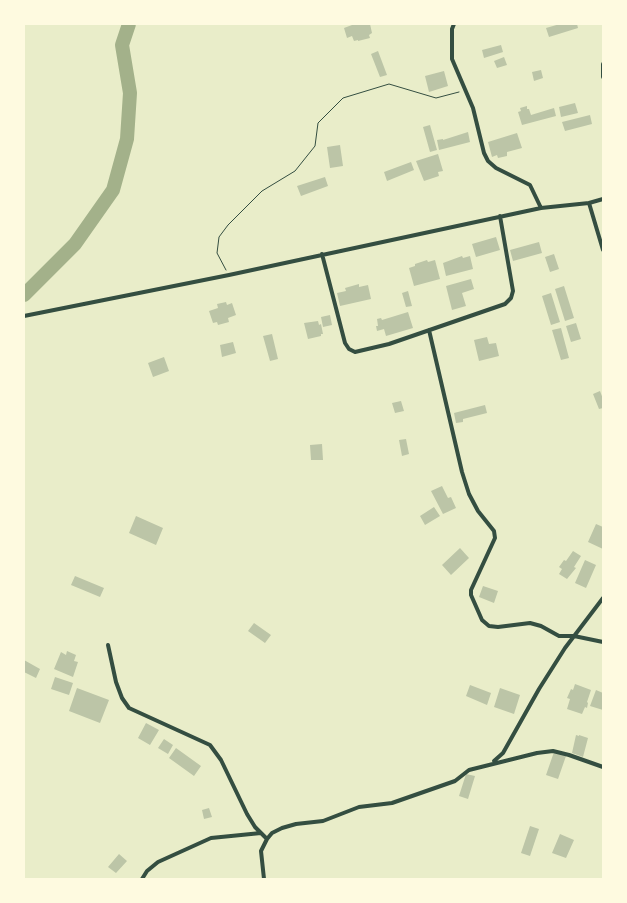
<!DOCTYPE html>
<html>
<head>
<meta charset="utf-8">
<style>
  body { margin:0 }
  #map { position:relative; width:627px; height:903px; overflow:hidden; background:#e9edc9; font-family:Poppins,sans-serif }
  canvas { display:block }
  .frame { position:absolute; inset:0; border:25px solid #fefae0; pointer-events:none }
</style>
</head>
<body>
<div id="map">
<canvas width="627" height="903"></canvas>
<div class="frame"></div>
</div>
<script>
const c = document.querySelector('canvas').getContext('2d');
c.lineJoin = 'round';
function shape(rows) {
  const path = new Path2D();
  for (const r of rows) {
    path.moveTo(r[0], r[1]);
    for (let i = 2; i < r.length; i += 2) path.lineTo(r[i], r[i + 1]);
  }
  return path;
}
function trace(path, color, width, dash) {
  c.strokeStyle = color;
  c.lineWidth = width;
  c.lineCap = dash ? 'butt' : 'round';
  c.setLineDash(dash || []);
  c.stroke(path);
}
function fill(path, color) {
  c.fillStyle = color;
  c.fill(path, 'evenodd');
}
trace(shape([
  [24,295,75,244,113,190,127,139,130,93,122,45,129,24]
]), '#a3b18a', 14);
fill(shape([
  [351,24,370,24,372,33,369,35,370,38,358,41,358,40,354,41,352,36,347,38,344,28,352,25],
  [560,24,577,24,578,28,549,37,546,28],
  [501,45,503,52,484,58,482,50],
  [378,51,387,75,380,77,371,54],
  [504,57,507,65,497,68,494,61],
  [541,70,543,78,534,81,532,72],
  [444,71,448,86,429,92,425,76],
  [575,103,578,113,561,117,559,107],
  [527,106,527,109,529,109,531,115,554,108,556,116,522,125,518,112,521,111,520,108],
  [590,115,592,124,565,131,562,122],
  [430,125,437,150,430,152,423,127],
  [468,132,470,142,439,150,437,140,443,139,443,140],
  [517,133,522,148,507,152,507,156,498,158,497,155,492,157,488,142],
  [340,145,343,166,330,168,327,147],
  [438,154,443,171,438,172,439,176,424,181,416,161],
  [411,162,414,170,387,181,384,172],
  [325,177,328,186,301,196,297,186],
  [496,237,500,250,476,257,472,244],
  [539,242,542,253,513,261,510,250],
  [554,254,559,269,550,272,545,257],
  [462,256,463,258,470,256,473,269,446,276,443,263],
  [427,260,428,262,435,260,440,279,414,286,409,268,415,266,415,264],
  [471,279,474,289,462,293,466,306,452,310,446,286],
  [359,284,359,287,368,285,371,299,340,306,337,293,346,291,345,288],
  [564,286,574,318,565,321,555,289],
  [408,291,412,306,406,307,402,293],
  [551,293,560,322,551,325,542,296],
  [226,302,227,305,232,303,236,315,228,318,229,322,218,325,217,322,213,323,209,311,218,308,217,304],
  [408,312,413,328,386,336,384,329,377,331,376,326,378,326,377,319,381,318,382,320],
  [330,315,332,325,323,327,321,317],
  [318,321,319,325,321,324,323,334,321,334,321,336,308,339,304,323],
  [576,323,581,339,571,342,566,326],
  [561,328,569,358,561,360,552,330],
  [272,334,278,359,270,361,263,336],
  [487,337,489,344,496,343,499,356,479,361,474,340],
  [233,342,236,353,222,357,220,345],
  [164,357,169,371,153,377,148,363],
  [600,391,603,399,603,408,599,409,593,394],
  [401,401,404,411,395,413,392,403],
  [485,405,487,413,463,419,463,422,456,423,454,413],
  [406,439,409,454,402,456,399,440],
  [322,444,323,460,311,460,310,445],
  [442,486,448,498,451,497,456,508,443,514,431,491],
  [434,507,440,516,425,525,420,516],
  [136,516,163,528,156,545,129,533],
  [596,524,603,527,603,549,588,542],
  [460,548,469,558,451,575,442,565],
  [573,551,581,556,574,567,576,568,567,579,559,574,562,569,559,567,564,560,566,561],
  [585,560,596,565,586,588,575,583],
  [75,576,104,588,100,597,71,585],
  [483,586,498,591,494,603,479,597],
  [254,623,271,635,265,643,248,631],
  [67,651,76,655,74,661,78,662,73,677,54,669,61,652,66,655],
  [24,660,40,669,36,678,24,672],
  [55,677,73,683,69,695,51,689],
  [575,684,591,690,587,702,588,703,587,708,585,707,582,714,567,709,570,699,567,698,571,689,573,690],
  [470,685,491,693,487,705,466,696],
  [77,688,109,700,100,723,69,711],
  [500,688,520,695,514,714,494,707],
  [596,690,603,693,603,710,590,706],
  [146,723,159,730,150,745,138,738],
  [576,735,579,736,579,735,588,738,583,757,572,753],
  [164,739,173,745,168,754,158,748],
  [176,748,201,766,194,776,169,758],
  [554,752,566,756,558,779,546,775],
  [466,774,475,776,468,799,459,796],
  [209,808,212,817,204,819,202,810],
  [530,826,539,829,530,856,521,853],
  [560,834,574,840,566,858,552,853],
  [119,854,127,861,116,873,108,867]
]), '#bcc5a7');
trace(shape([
  [226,270,217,253,219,237,228,225,262,191,295,171,315,146,318,123,343,98,389,84,436,98,459,92]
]), '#344e41', 1);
trace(shape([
  [454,24,452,29,452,59,473,108,484,153,488,161,496,168,530,185,541,208],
  [603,64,603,77],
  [589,203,603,250],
  [322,254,345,343,349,349,355,352,389,344,505,304,511,298,513,291,500,216],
  [24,316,229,275,541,208,589,203,603,199],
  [429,330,462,472,469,494,478,511,494,531,495,538,471,590,471,595,482,620,489,626,498,627,530,623,541,626,559,636,574,636,603,642],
  [108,645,116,682,122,698,129,708,210,745,221,760,247,814,255,827,267,839],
  [494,761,503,753,539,689,565,648,603,598],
  [142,879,147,871,158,862,211,838,261,833],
  [264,879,261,851,267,839,272,833,282,828,296,824,323,821,359,807,392,803,455,781,469,770,537,753,553,751,569,755,603,767]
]), '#344e41', 4);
</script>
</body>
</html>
